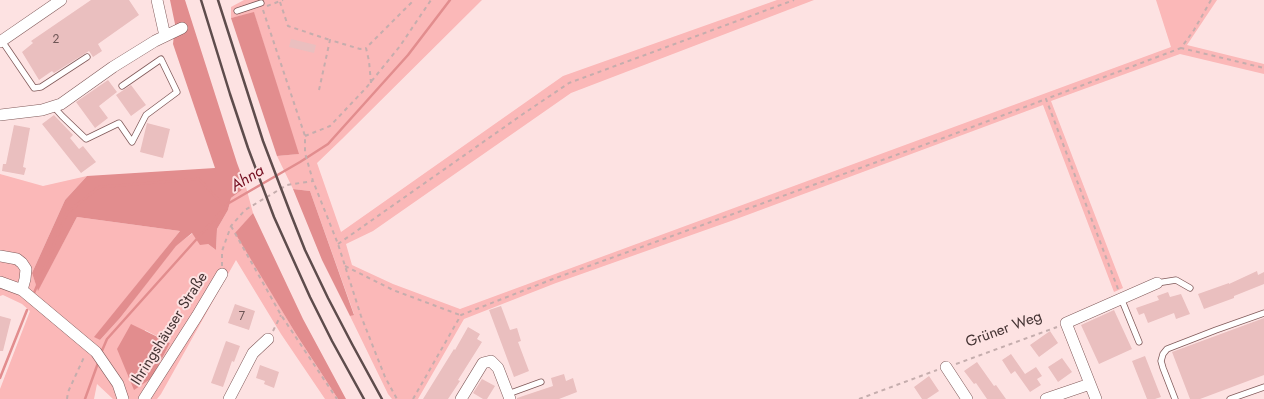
<!DOCTYPE html>
<html>
<head>
<meta charset="utf-8">
<style>
  body { margin:0 }
  canvas { display:block; background:#fde2e2 }
</style>
</head>
<body>
<canvas width="1264" height="399"></canvas>
<script>
const c = document.querySelector('canvas').getContext('2d');
c.lineJoin = 'round';
function fill(path, color) {
  c.fillStyle = color;
  c.fill(path, 'evenodd');
}
function shape(rows) {
  const path = new Path2D();
  for (const r of rows) {
    path.moveTo(r[0], r[1]);
    for (let i = 2; i < r.length; i += 2) path.lineTo(r[i], r[i + 1]);
  }
  return path;
}
function trace(path, color, width, dash) {
  c.strokeStyle = color;
  c.lineWidth = width;
  c.lineCap = dash ? 'butt' : 'round';
  c.setLineDash(dash || []);
  c.stroke(path);
}
function label(font, color, halo, rows, align = 'center') {
  c.font = font + ' Jost,sans-serif';
  c.lineWidth = 4;
  c.setLineDash([]);
  c.textBaseline = 'middle';
  c.strokeStyle = halo;
  c.fillStyle = color;
  for (const [text, x, y, turn = 0] of rows) {
    c.save();
    c.translate(x, y);
    c.rotate((+turn || 0) * Math.PI / 180);
    c.textAlign = isNaN(turn) ? turn : align;
    if (halo) c.strokeText(text, 0, 0);
    c.fillText(text, 0, 0);
    c.restore();
  }
}
fill(shape([
  [244,0,482,0,342,139,317,163,341,232,563,76,777,0,814,0,571,93,373,231,346,244,352,265,393,284,460,309,1171,47,1156,0,1217,0,1187,45,1264,64,1264,74,1180,54,1051,101,1123,288,1114,292,1043,105,731,221,556,283,464,319,418,399,392,399,388,394,350,316,354,314,310,191,293,189,277,156,298,154,254,13,231,18,231,7],
  [0,174,43,186,87,176,65,200,32,273,38,290,77,217,180,231,95,337,100,340,120,318,175,246,193,233,216,250,217,229,228,210,231,198,246,187,253,213,236,233,296,334,338,399,325,399,281,334,236,260,161,394,157,399,113,399,97,384,94,399,0,399,0,389,30,311,22,304,3,295,0,296],
  [145,330,170,343,152,378,134,389]
]), '#fbb8b8');
fill(shape([
  [170,0,185,0,237,163,246,187,231,198,228,210,217,229,216,250,208,244,200,245,192,233,176,246,120,318,100,340,94,337,180,231,77,217,38,291,32,273,65,200,87,176,215,168,173,44,175,24],
  [254,12,299,154,277,156,231,18],
  [293,189,310,191,354,315,350,316,322,260],
  [253,213,303,319,346,399,338,399,296,334,235,233],
  [131,324,170,343,152,378,134,390,117,349]
]), '#e28d8e');
trace(shape([
  [34,293,67,213,99,187,199,179,225,207],
  [101,353,107,339,229,203,300,162,328,144,408,55,450,0],
  [0,378,27,310],
  [85,399,98,363]
]), '#e28d8e', 2.5);
fill(shape([
  [91,0,129,0,139,15,98,44,102,51,93,57,89,51,54,73,52,71,39,80,22,52,33,43,31,41],
  [291,39,316,45,314,53,289,47],
  [108,80,117,92,99,106,108,118,95,128,76,102],
  [131,85,146,105,131,116,116,95],
  [54,115,73,135,70,138,79,149,83,146,96,162,81,173,42,124],
  [147,123,170,129,163,158,140,152],
  [14,125,30,128,23,167,26,168,24,175,2,171,3,164,6,164],
  [1257,271,1258,275,1264,272,1264,284,1234,296,1234,298,1204,309,1198,294,1229,283,1229,284],
  [1168,292,1170,297,1181,294,1190,314,1176,319,1174,313,1148,323,1144,313,1139,315,1136,308,1159,300,1157,296],
  [235,304,255,311,249,330,228,323],
  [501,306,510,330,517,328,521,341,518,342,529,371,514,377,489,310],
  [1114,310,1132,349,1099,364,1081,325],
  [0,316,11,319,3,351,0,351],
  [1264,318,1264,375,1200,399,1190,399,1172,352],
  [468,327,480,334,477,339,482,342,458,380,460,381,448,399,423,399,454,349,455,350],
  [1050,331,1058,343,1039,357,1030,345],
  [226,341,240,346,234,362,232,361,223,387,211,383],
  [1011,354,1025,374,1036,367,1042,376,1037,379,1041,385,1030,392,1015,371,1011,374,1002,360],
  [1145,356,1161,397,1155,399,1147,399,1132,361],
  [1062,358,1072,372,1058,382,1048,367],
  [977,362,994,386,996,385,1006,399,987,399,976,383,974,384,964,371],
  [260,365,279,372,274,388,264,384,265,381,256,378],
  [564,374,566,381,573,378,577,392,559,399,517,399,517,398,553,386,551,378],
  [929,376,939,391,927,399,922,399,914,387],
  [482,379,495,386,487,399,483,399,473,393]
]), '#eabfbf');
const service = shape([
  [237,11,261,3],
  [2,41,34,88,41,87,87,57],
  [53,106,62,116,86,139,119,123,132,142,146,115,177,92,161,59,122,86],
  [1157,283,1176,280,1190,288],
  [1121,298,1139,342],
  [508,394,541,382],
  [1175,399,1163,368,1161,361,1163,354,1167,349,1216,330,1264,313],
  [1230,399,1264,387]
]);
const minor = shape([
  [157,0,165,36],
  [0,42,61,0],
  [0,115,42,110,61,104,113,67,155,41,182,28],
  [0,256,17,259,22,263,26,269,25,279,22,290],
  [0,282,22,290,96,352,118,384,123,399],
  [946,367,967,399],
  [144,399,197,316,222,274],
  [229,399,253,353,268,339],
  [461,399,483,363,491,361,498,368,510,399],
  [1046,399,1090,384],
  [1096,399,1066,323,1157,283]
]);
trace(service, '#805a5a', 7);
trace(minor, '#805a5a', 12);
trace(shape([
  [1211,0,1194,30,1181,48,1264,68],
  [280,2,288,26,330,40],
  [267,6,283,0],
  [263,10,305,136,305,153,313,181,338,244,361,316,385,377,397,399],
  [371,83,369,61,366,48,414,0],
  [319,90,330,40,360,49,366,48],
  [305,136,330,126,366,88,400,46,431,0],
  [231,226,281,315,337,399],
  [338,244,523,114,569,83,794,0],
  [222,266,222,251,231,226,245,210,287,185,313,181],
  [345,266,393,290,460,315],
  [1118,289,1046,99,1181,48],
  [273,331,281,315],
  [956,364,1057,327],
  [67,399,68,392,85,355],
  [413,399,461,315,553,279,946,137,1046,99],
  [859,399,937,370]
]), '#c5adad', 2, [4, 4]);
trace(service, '#fff', 5.5);
trace(minor, '#fff', 11);
trace(shape([
  [201,0,230,94,248,148,274,217,310,297,332,341,364,399],
  [218,0,263,141,290,212,305,250,328,298,352,344,382,399]
]), '#5e4c4c', 2.5);
label('12px', '#6d5555', null, [
  ["2",56,40],
  ["7",242,317]
]);
label('15px', '#433232', '#fde2e2', [
  ["Ihringshäuser Straße",170,329,-58],
  ["Grüner Weg",1004,330,-20]
]);
label('italic 16px', '#740e20', '#fde2e2', [
  ["Ahna",248,179,-31]
]);
</script>
</body>
</html>
